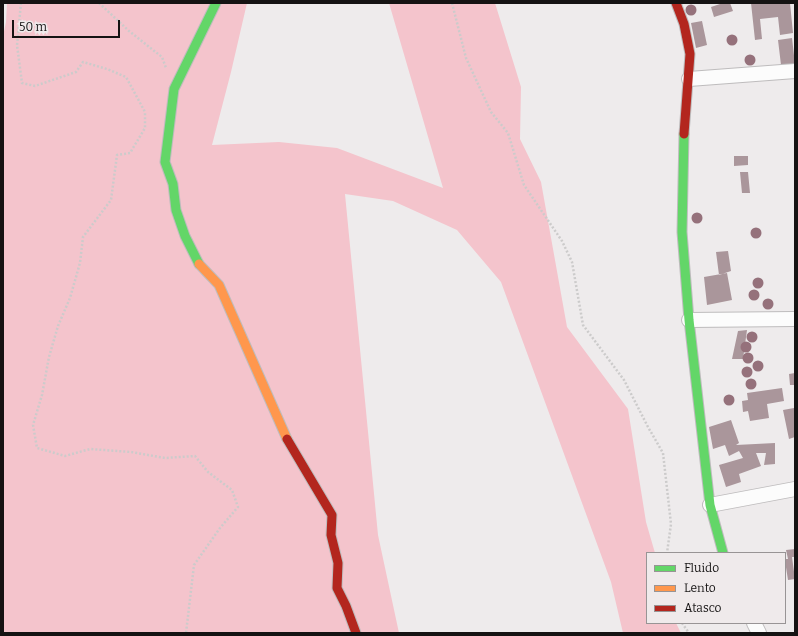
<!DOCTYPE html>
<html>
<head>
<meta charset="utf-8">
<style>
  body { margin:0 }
  #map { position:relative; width:798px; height:636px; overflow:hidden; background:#eeebec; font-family:Bitter,serif }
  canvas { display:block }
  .frame { position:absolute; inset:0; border:4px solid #151313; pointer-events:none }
  .legend { position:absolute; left:646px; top:552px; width:140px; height:72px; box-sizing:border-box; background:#efeaeb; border:1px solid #989495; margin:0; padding:5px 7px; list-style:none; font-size:12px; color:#151313 }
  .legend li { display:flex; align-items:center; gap:8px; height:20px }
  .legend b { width:20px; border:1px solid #989495 }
  .scale { position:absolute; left:12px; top:20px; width:108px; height:18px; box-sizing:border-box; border:2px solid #151313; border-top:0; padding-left:5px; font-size:12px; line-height:14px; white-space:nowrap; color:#151313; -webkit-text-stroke:3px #efeaeb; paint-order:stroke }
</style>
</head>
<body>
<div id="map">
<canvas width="798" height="636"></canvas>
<div class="frame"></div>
<ul class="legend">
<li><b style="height:5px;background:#63d668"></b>Fluido</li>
<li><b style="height:5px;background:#ff974d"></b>Lento</li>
<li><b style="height:5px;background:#b3261e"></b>Atasco</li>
</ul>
<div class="scale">50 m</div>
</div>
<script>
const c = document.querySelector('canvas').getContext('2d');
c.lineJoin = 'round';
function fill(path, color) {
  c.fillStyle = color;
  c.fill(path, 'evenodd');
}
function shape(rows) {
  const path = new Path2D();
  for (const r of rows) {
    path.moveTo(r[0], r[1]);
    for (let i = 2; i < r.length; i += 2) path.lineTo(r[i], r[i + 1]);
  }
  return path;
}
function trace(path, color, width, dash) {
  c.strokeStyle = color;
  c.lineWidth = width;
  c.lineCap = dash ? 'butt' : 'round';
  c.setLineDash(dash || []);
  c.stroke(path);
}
fill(shape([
  [7,3,247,3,231,72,212,145,279,142,337,148,443,188,389,3,495,3,521,87,520,139,541,182,567,327,628,409,646,522,655,553,647,553,647,623,676,623,681,633,623,633,611,582,501,282,457,230,393,201,345,194,378,535,399,633,3,633,3,36,6,22]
]), '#f4c4cc');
fill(shape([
  [723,3,730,3,733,11,714,17,711,7],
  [751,3,790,3,793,33,780,35,778,17,760,19,762,39,755,40],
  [702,21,707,45,696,48,691,23],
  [792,38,795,64,781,65,778,40],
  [734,156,748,156,748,165,734,166],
  [740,172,748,172,750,193,742,193],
  [728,251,731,271,719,275,716,252],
  [727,273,732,300,707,305,704,277],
  [747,330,743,359,732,359,738,331],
  [795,373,795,385,790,385,789,374],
  [782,388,784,401,767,404,769,418,750,421,748,411,743,412,742,401,748,400,747,393],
  [794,408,795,437,789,439,783,410],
  [731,420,739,443,736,445,775,443,775,464,764,465,766,453,756,453,761,466,739,474,741,482,726,487,719,465,743,458,739,451,729,456,725,445,713,449,709,427],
  [795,549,795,557,792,557,795,579,788,580,785,561,785,559,788,559,786,550]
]), '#aa969b');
const street = shape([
  [689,79,795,71],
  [689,320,795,319],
  [710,505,795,489],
  [754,623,759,633]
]);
const fast = shape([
  [684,134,682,232,689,320,710,505,723,553],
  [199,264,185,236,176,210,173,184,165,162,174,89,216,3]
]);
const slow = shape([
  [199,264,219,285,287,439]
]);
const jam = shape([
  [676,3,684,24,690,54,684,134],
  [287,439,332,515,331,535,338,563,337,588,346,606,356,633]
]);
trace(street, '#bebcbd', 16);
trace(fast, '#bebcbd', 11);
trace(slow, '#bebcbd', 11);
trace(jam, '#bebcbd', 11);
trace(shape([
  [21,3,17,45,22,83,35,86,76,72,83,62,107,69,126,77,145,112,145,128,130,153,117,155,111,200,83,237,80,263,70,298,58,326,49,357,42,395,33,425,37,448,65,456,90,449,131,452,165,458,195,456,208,472,232,490,238,507,220,528,194,565,186,633],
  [99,3,129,31,162,57,166,68],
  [452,3,466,58,491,112,508,133,524,185,562,241,572,262,583,325,624,380,648,427,663,453,671,524,667,553],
  [682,623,689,633]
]), '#cccbcb', 2.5, [2, 2]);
trace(street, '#fcfcfc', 14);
trace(fast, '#63d668', 9);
trace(slow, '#ff974d', 9);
trace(jam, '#b3261e', 9);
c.fillStyle = '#95717b';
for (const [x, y] of [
  [691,10],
  [732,40],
  [750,60],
  [697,218],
  [756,233],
  [758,283],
  [754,295],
  [768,304],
  [752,337],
  [746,347],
  [748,358],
  [758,366],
  [747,372],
  [751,384],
  [729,400]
]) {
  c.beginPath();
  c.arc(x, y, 5.5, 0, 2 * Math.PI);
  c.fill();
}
</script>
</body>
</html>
